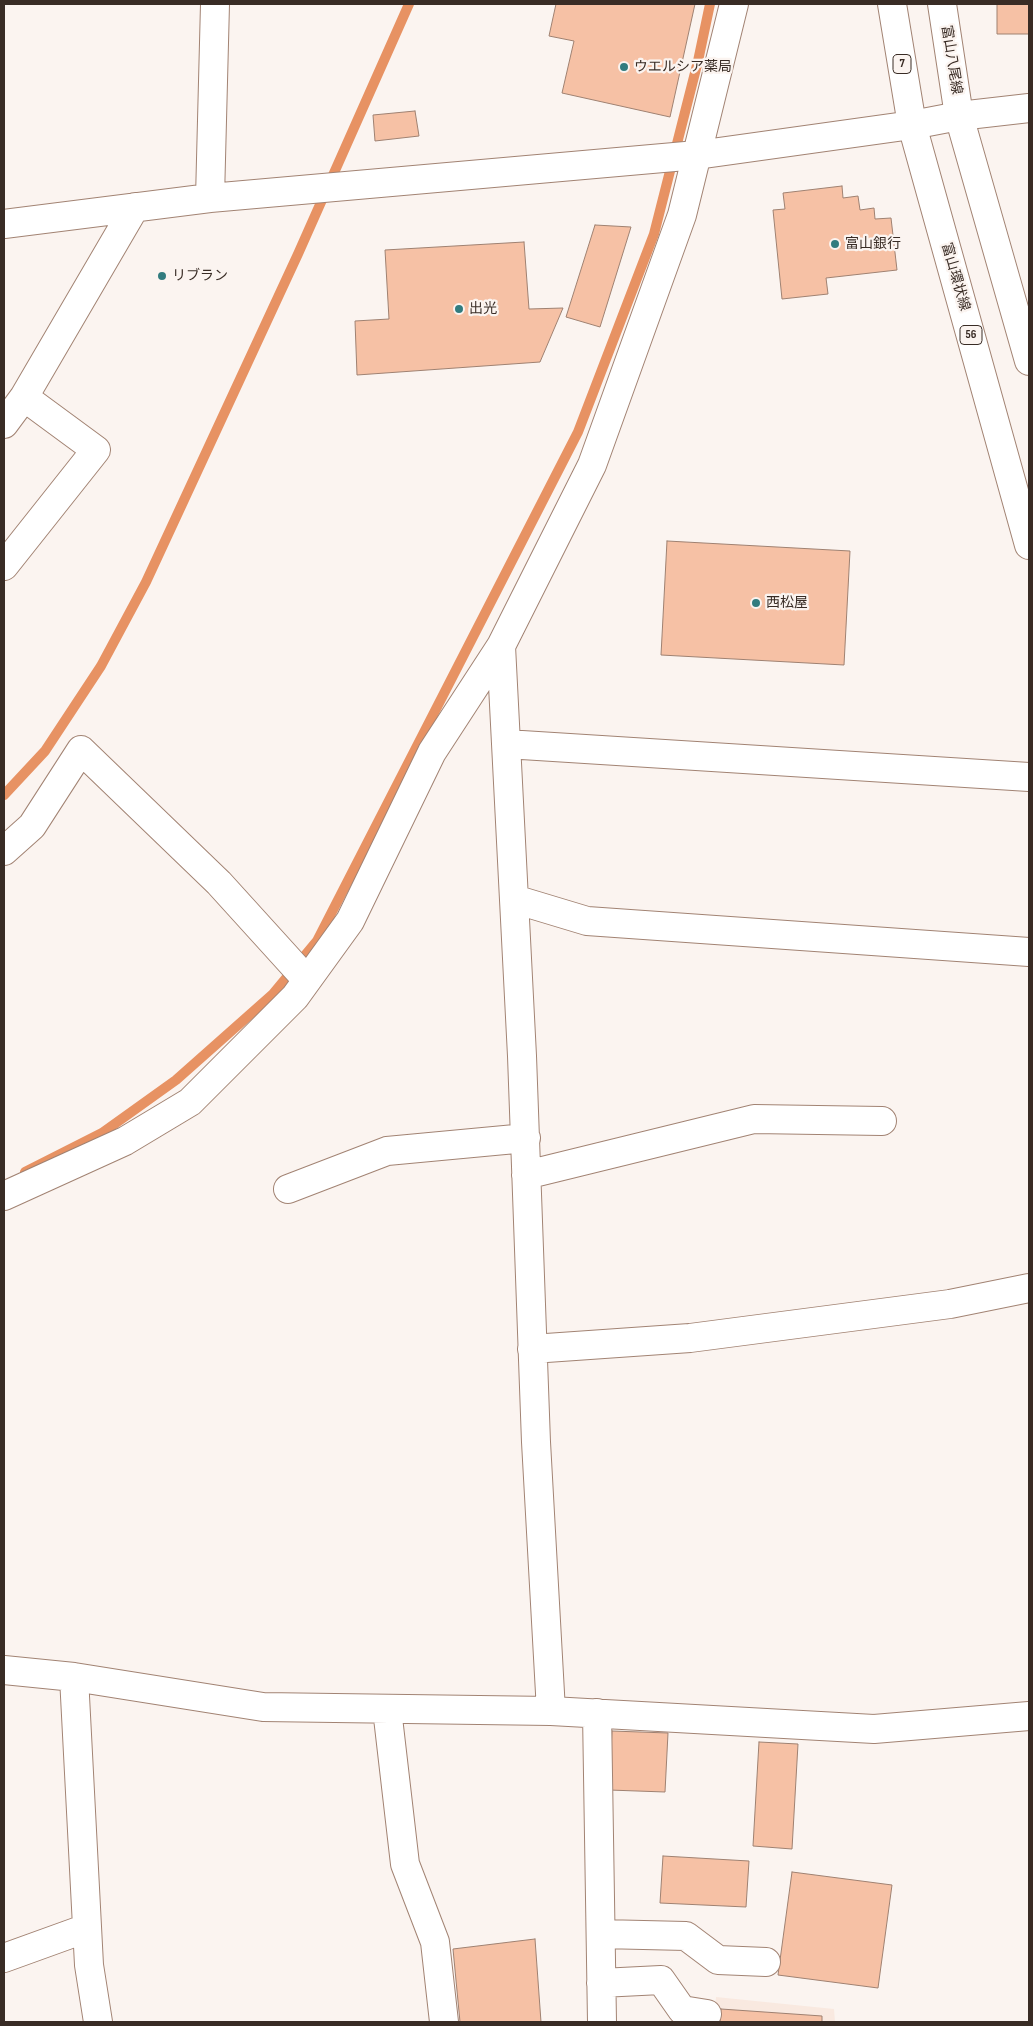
<!DOCTYPE html>
<html>
<head>
<meta charset="utf-8">
<style>
  body { margin:0 }
  #map { position:relative; width:1033px; height:2026px; overflow:hidden; background:#fbf4f0; font-family:"Sofia Sans Condensed",sans-serif }
  canvas { display:block }
  .frame { position:absolute; inset:0; border:5px solid #392c25; pointer-events:none }
</style>
</head>
<body>
<div id="map">
<canvas width="1033" height="2026"></canvas>
<div class="frame"></div>
</div>
<script>
const c = document.querySelector('canvas').getContext('2d');
c.lineJoin = 'round';
function fill(path, color) {
  c.fillStyle = color;
  c.fill(path, 'evenodd');
}
function shape(rows) {
  const path = new Path2D();
  for (const r of rows) {
    path.moveTo(r[0], r[1]);
    for (let i = 2; i < r.length; i += 2) path.lineTo(r[i], r[i + 1]);
  }
  return path;
}
function trace(path, color, width, dash) {
  c.strokeStyle = color;
  c.lineWidth = width;
  c.lineCap = dash ? 'butt' : 'round';
  c.setLineDash(dash || []);
  c.stroke(path);
}
function label(font, color, halo, rows, align = 'center') {
  c.font = font + ' "Sofia Sans Condensed","Noto Sans JP",sans-serif';
  c.lineWidth = 4.5;
  c.setLineDash([]);
  c.textBaseline = 'middle';
  c.strokeStyle = halo;
  c.fillStyle = color;
  for (const [text, x, y, turn = 0] of rows) {
    c.save();
    c.translate(x, y);
    c.rotate((+turn || 0) * Math.PI / 180);
    c.textAlign = isNaN(turn) ? turn : align;
    if (halo) c.strokeText(text, 0, 0);
    c.fillText(text, 0, 0);
    c.restore();
  }
}
fill(shape([
  [716,1997,834,2009,835,2022,714,2022]
]), '#f9e9e0');
trace(shape([
  [4,795,45,751,101,666,146,582,298,254,409,4],
  [25,1172,102,1133,176,1080,273,994,317,941,578,432,654,234,698,61,710,4]
]), '#e79263', 10);
const building = shape([
  [556,4,695,4,670,117,562,93,574,41,549,36,556,4],
  [997,4,1029,4,1029,34,997,34,997,4],
  [415,111,419,136,375,141,373,115,415,111],
  [842,186,843,198,858,196,860,210,874,208,875,219,891,218,897,270,826,278,828,294,782,299,773,210,785,209,783,193,842,186],
  [595,225,631,227,600,327,566,317,595,225],
  [524,242,529,309,563,308,540,362,357,375,355,321,389,319,385,250,524,242],
  [667,541,850,551,844,665,661,655,667,541],
  [612,1731,668,1733,665,1792,609,1790,612,1731],
  [759,1742,798,1744,792,1849,753,1846,759,1742],
  [663,1856,749,1861,746,1907,660,1903,663,1856],
  [792,1872,892,1885,878,1988,778,1975,792,1872],
  [535,1939,541,2022,460,2022,453,1949,535,1939],
  [721,2009,822,2016,822,2022,720,2022,721,2009]
]);
fill(building, '#f6c1a5');
trace(building, '#9f8171', 1);
const minor = shape([
  [210,198,215,4],
  [4,224,210,198,697,155,912,125,959,116,1029,108],
  [4,424,24,397],
  [4,566,96,450,24,397,135,207],
  [501,646,522,1056,536,1442,551,1711],
  [506,744,1029,777],
  [4,851,32,826,81,750,219,883,307,980],
  [514,899,587,921,1029,952],
  [526,1175,754,1119,882,1121],
  [288,1189,387,1151,526,1138],
  [4,1196,125,1141,190,1102,295,997,350,921,432,752,501,646,592,465,682,215,734,4],
  [532,1349,690,1338,950,1304,1029,1288],
  [4,1670,74,1677,263,1707,551,1711,874,1729,1029,1716],
  [74,1677,89,1965,98,2022],
  [387,1709,405,1864,435,1942,444,2022],
  [597,1713,602,2022],
  [601,1934,686,1936,718,1960,766,1962],
  [4,1958,87,1928],
  [601,1983,661,1980,682,2010,707,2014]
]);
const major = shape([
  [892,4,912,125,1029,545],
  [942,4,959,116,1029,361]
]);
trace(minor, '#a28373', 30);
trace(major, '#a28373', 30);
trace(minor, '#fff', 28);
trace(major, '#fff', 28);
for (const [x, y, r, color] of [
  [624,67,5,"#327c7f"],
  [835,244,5,"#327c7f"],
  [162,276,5,"#327c7f"],
  [459,309,5,"#327c7f"],
  [756,603,5,"#327c7f"]
]) {
  const dot = new Path2D();
  dot.arc(x, y, r, 0, 2 * Math.PI);
  c.fillStyle = color;
  c.fill(dot);
  trace(dot, '#fbf4f0', 2);
}
for (const [x, y, w] of [
  [902,64,18],
  [971,335,22]
]) {
  const box = new Path2D();
  box.roundRect(x - w / 2, y - 9.5, w, 19, 4);
  c.fillStyle = '#fbf4f0';
  c.fill(box);
  trace(box, '#392c25', 1);
}
label('bold 12px', '#392c25', null, [
  ["7",902,64],
  ["56",971,335]
]);
label('14px', '#392c25', '#fbf4f0', [
  ["富山八尾線",951,60,81],
  ["富山環状線",955,277,74]
]);
label('14px', '#392c25', '#fbf4f0', [
  ["ウエルシア薬局",634,67],
  ["富山銀行",845,244],
  ["リブラン",172,276],
  ["出光",469,309],
  ["西松屋",766,603]
], 'left');
</script>
</body>
</html>
